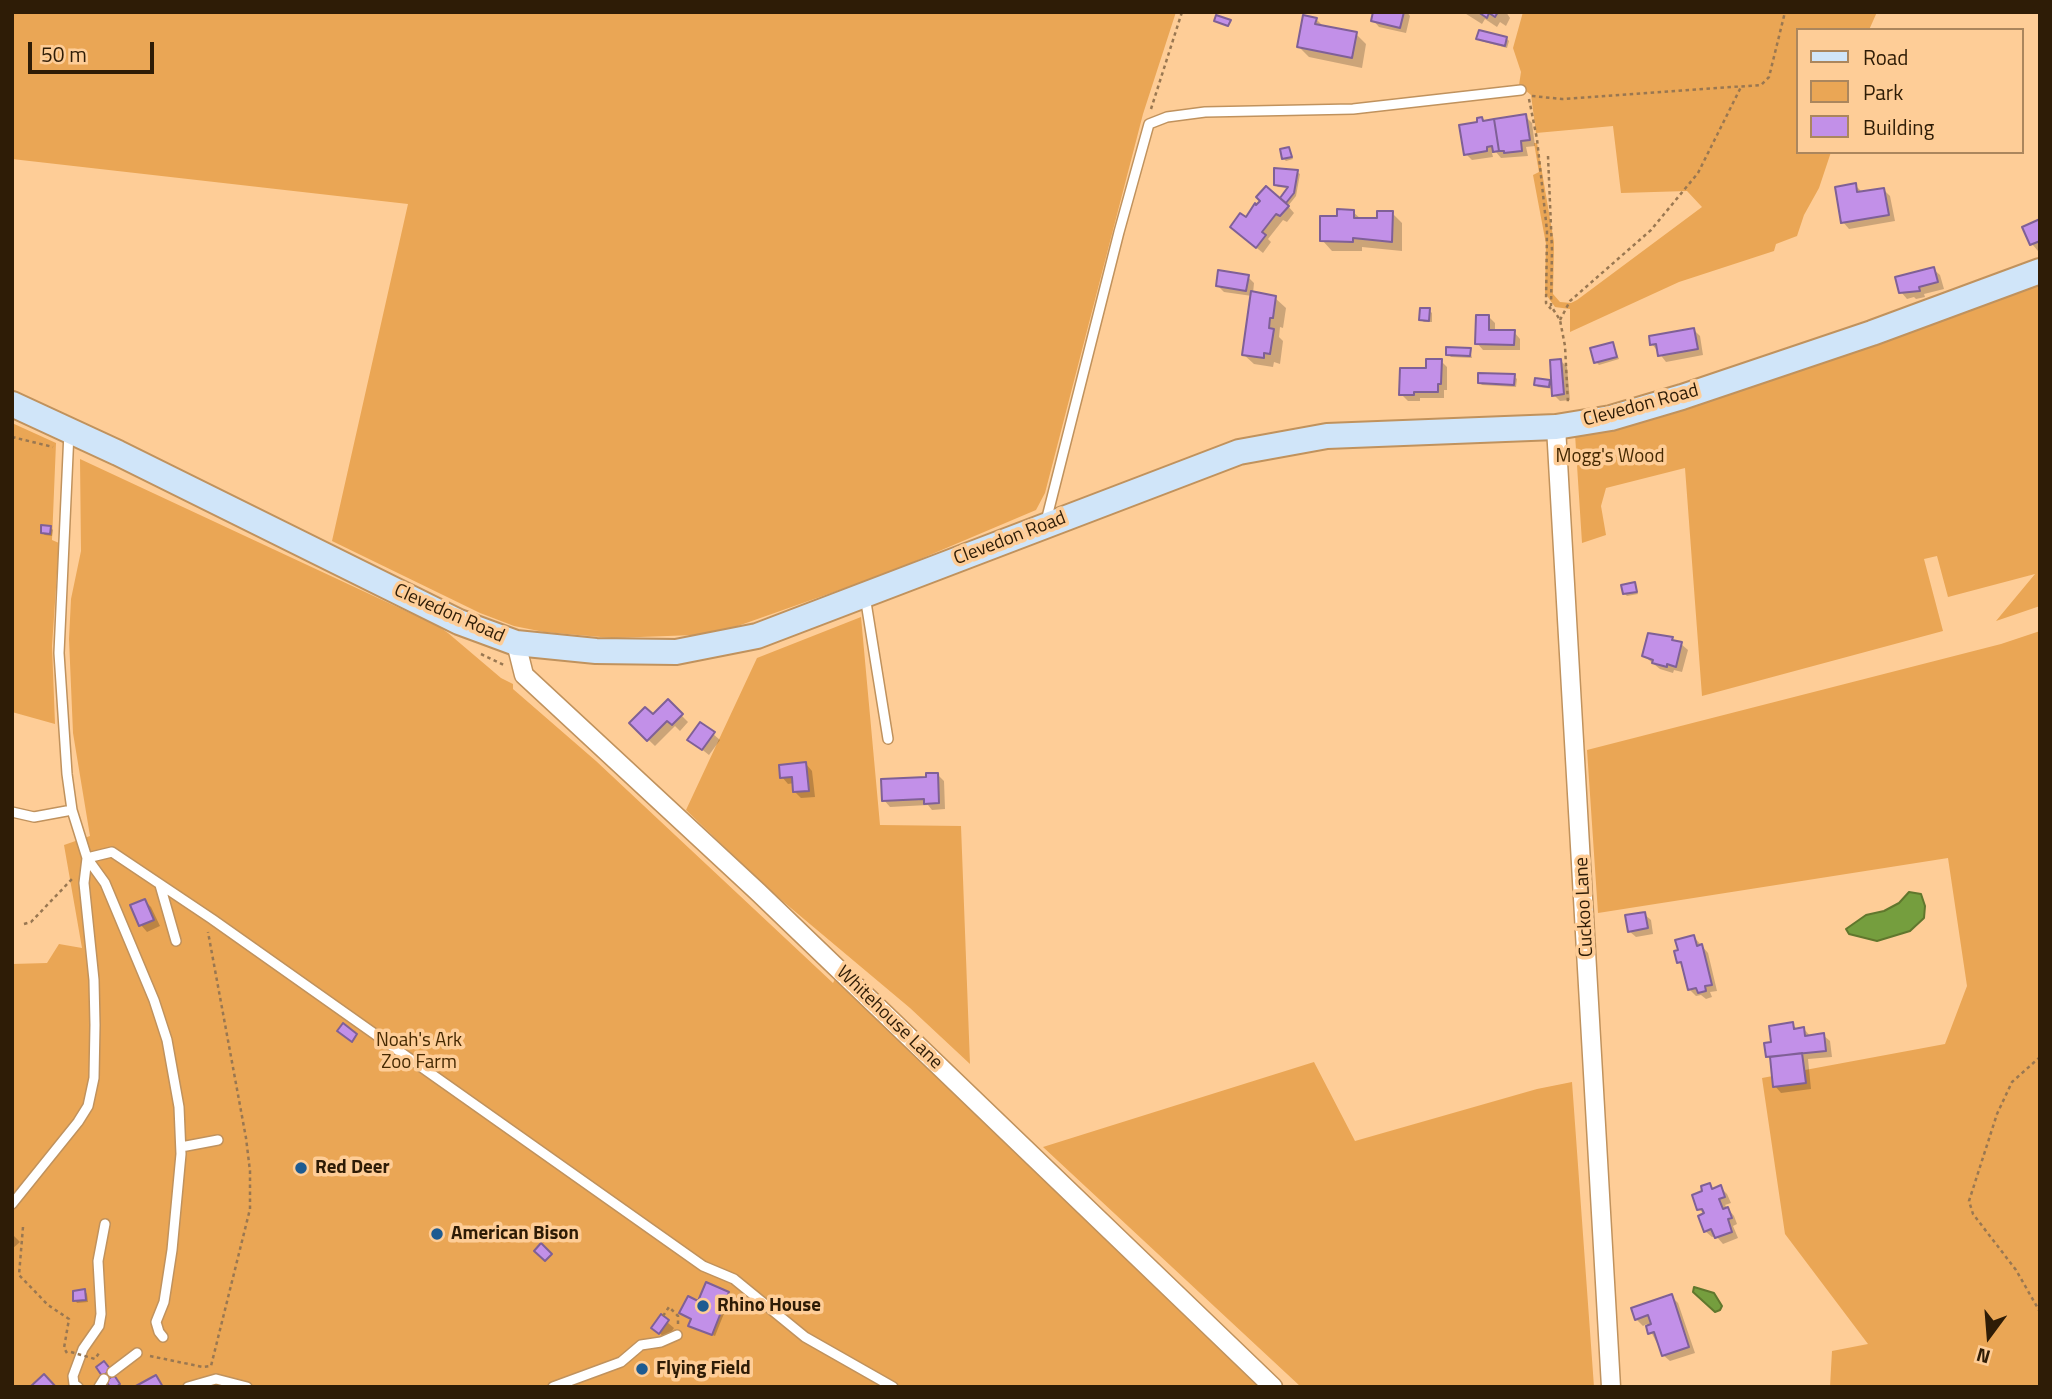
<!DOCTYPE html>
<html>
<head>
<meta charset="utf-8">
<style>
  body { margin:0 }
  #map { position:relative; width:2052px; height:1399px; overflow:hidden; background:#fecd97; font-family:"Titillium Web",sans-serif }
  canvas { display:block }
  .frame { position:absolute; inset:0; border:14px solid #2e1c06; pointer-events:none }
  .legend { position:absolute; left:1796px; top:28px; width:228px; height:126px; box-sizing:border-box; background:#fecd97; border:2px solid #ab865d; margin:0; padding:9px 12px; list-style:none; font-size:21px; color:#2e1c06 }
  .legend li { display:flex; align-items:center; gap:14px; height:35px }
  .legend b { width:35px; border:2px solid #ab865d }
  .north { position:absolute; left:1954px; top:1301px; width:70px; height:70px; -webkit-text-stroke:5px #fecd97; paint-order:stroke; rotate:196deg; font-size:19px; font-weight:700; line-height:28px; text-align:center; color:#2e1c06 }
  .north::after { content:''; display:block; margin:auto; width:24px; height:32px; background:#2e1c06; clip-path:polygon(50% 0,100% 100%,50% 72%,0 100%) }
  .scale { position:absolute; left:28px; top:42px; width:126px; height:32px; box-sizing:border-box; border:4px solid #2e1c06; border-top:0; padding-left:9px; font-size:21px; line-height:24px; white-space:nowrap; color:#2e1c06; -webkit-text-stroke:5px #fecd97; paint-order:stroke }
</style>
</head>
<body>
<div id="map">
<canvas width="2052" height="1399"></canvas>
<div class="frame"></div>
<ul class="legend">
<li><b style="height:9px;background:#d0e5f9"></b>Road</li>
<li><b style="height:19px;background:#eaa655"></b>Park</li>
<li><b style="height:19px;background:#c290e8"></b>Building</li>
</ul>
<div class="north">N</div>
<div class="scale">50 m</div>
</div>
<script>
const c = document.querySelector('canvas').getContext('2d');
c.lineJoin = 'round';
function fill(path, color) {
  c.fillStyle = color;
  c.fill(path, 'evenodd');
}
function shape(rows) {
  const path = new Path2D();
  for (const r of rows) {
    path.moveTo(r[0], r[1]);
    for (let i = 2; i < r.length; i += 2) path.lineTo(r[i], r[i + 1]);
  }
  return path;
}
function trace(path, color, width, dash) {
  c.strokeStyle = color;
  c.lineWidth = width;
  c.lineCap = dash ? 'butt' : 'round';
  c.setLineDash(dash || []);
  c.stroke(path);
}
function label(font, color, halo, rows, align = 'center') {
  c.font = font + ' "Titillium Web",sans-serif';
  c.lineWidth = 7;
  c.setLineDash([]);
  c.textBaseline = 'middle';
  c.strokeStyle = halo;
  c.fillStyle = color;
  for (const [text, x, y, turn = 0] of rows) {
    c.save();
    c.translate(x, y);
    c.rotate((+turn || 0) * Math.PI / 180);
    c.textAlign = isNaN(turn) ? turn : align;
    if (halo) c.strokeText(text, 0, 0);
    c.fillText(text, 0, 0);
    c.restore();
  }
}
fill(shape([
  [12,12,1176,12,1143,114,1045,493,1036,510,885,574,732,628,695,635,612,638,544,632,514,626,480,613,332,541,408,204,12,159],
  [1523,12,1877,12,1869,30,1798,30,1798,152,1831,152,1819,188,1804,215,1797,236,1776,244,1774,251,1679,282,1570,332,1570,309,1555,307,1545,293,1546,244,1533,175,1539,172,1534,143,1537,143,1554,242,1553,294,1560,302,1571,303,1577,300,1702,207,1687,191,1621,193,1613,126,1536,133,1531,95,1519,85,1521,72,1513,48],
  [2040,281,2040,606,1996,621,2035,574,1948,597,1937,556,1924,559,1943,631,1702,696,1685,468,1606,488,1601,506,1606,535,1582,543,1575,434],
  [12,423,56,443,52,540,59,543,52,646,55,724,12,712],
  [80,459,438,626,448,633,501,678,513,684,513,689,596,761,833,983,836,977,1261,1387,12,1387,12,964,47,963,59,944,82,948,64,845,90,836,73,733,69,639,71,599,81,551],
  [861,617,880,825,961,826,970,1064,910,1008,767,888,686,810,757,658],
  [2040,631,2040,1387,1830,1387,1832,1351,1868,1344,1785,1234,1762,1078,1945,1044,1967,986,1948,858,1598,913,1587,750,2001,644],
  [1314,1062,1355,1141,1537,1089,1572,1082,1594,1387,1301,1387,1043,1147]
]), '#eaa655');
const water = shape([
  [1909,892,1921,894,1925,906,1924,918,1910,931,1877,941,1849,934,1846,929,1866,915,1884,911,1899,903,1909,892],
  [1694,1287,1714,1293,1722,1306,1720,1310,1715,1312,1693,1292,1694,1287]
]);
fill(water, '#759e3e');
trace(water, '#60772d', 2);
fill(shape([
  [1375,12,1407,12,1410,16,1406,33,1379,27,1373,20],
  [1463,12,1506,12,1510,18,1506,26,1500,22,1497,27,1485,19,1482,24],
  [1316,19,1324,27,1356,34,1366,44,1362,68,1309,57,1299,47],
  [1478,39,1507,39,1509,41,1507,48,1481,41],
  [1525,116,1532,123,1535,146,1526,147,1528,156,1501,158,1496,152,1492,153,1493,157,1472,160,1466,154,1481,119,1485,122],
  [1289,149,1293,159,1286,161,1283,158],
  [1297,172,1300,174,1296,196,1288,206,1294,213,1287,222,1283,220,1268,239,1271,242,1263,253,1238,233,1246,220,1280,200,1289,188,1278,187,1275,184],
  [1855,185,1862,192,1884,190,1890,196,1895,221,1849,229,1843,222],
  [1353,212,1361,219,1378,220,1392,213,1402,223,1402,251,1362,247,1362,251,1332,251,1322,240],
  [2040,221,2040,250,2038,251,2032,244,2024,228],
  [1933,269,1940,275,1944,289,1924,294,1925,297,1916,299,1914,297,1907,299,1901,292],
  [1248,277,1254,283,1253,293,1275,298,1286,308,1283,328,1280,327,1279,337,1283,341,1280,364,1274,362,1273,367,1254,364,1243,354,1252,296,1224,292,1218,286],
  [1429,310,1432,313,1432,322,1424,322,1421,320],
  [1489,317,1495,323,1495,332,1514,332,1520,339,1520,350,1483,350,1477,343],
  [1694,330,1700,336,1703,355,1666,362,1652,344],
  [1613,344,1619,359,1599,365,1596,362],
  [1470,350,1472,358,1451,357,1448,354],
  [1441,361,1447,367,1447,390,1444,390,1444,398,1420,398,1420,401,1408,401,1401,394],
  [1561,361,1567,367,1570,400,1560,401,1554,395,1554,389,1538,387,1536,385,1549,381,1553,385],
  [1514,376,1517,379,1516,387,1482,385,1479,382],
  [50,527,53,530,52,536,45,535,42,533],
  [1634,584,1638,594,1627,596,1624,593],
  [1681,644,1688,650,1682,672,1674,670,1673,673,1660,669,1644,656],
  [668,702,688,722,680,731,675,726,655,746,631,723,653,717],
  [713,734,720,740,709,755,690,740],
  [806,764,812,771,815,797,801,798,795,792,794,783,788,784,782,777],
  [937,774,944,781,945,809,932,810,928,805,890,807,884,800],
  [145,901,151,907,160,926,147,932,141,925,132,906],
  [1644,914,1651,920,1653,934,1636,937,1629,931],
  [1694,937,1708,953,1717,991,1710,992,1712,997,1706,999,1701,995,1696,996,1690,990,1684,967,1679,962],
  [1792,1024,1798,1030,1804,1029,1811,1037,1823,1035,1830,1041,1832,1057,1808,1059,1811,1089,1781,1093,1775,1086,1772,1060,1768,1057],
  [1710,1185,1714,1190,1721,1188,1727,1194,1731,1203,1725,1205,1734,1216,1737,1224,1733,1226,1738,1238,1723,1244,1716,1236,1712,1237,1705,1231,1705,1215,1699,1209],
  [12,1234,20,1242,12,1249],
  [85,1291,87,1294,88,1302,77,1303,75,1300],
  [728,1293,731,1296,715,1336,693,1328,693,1320,681,1313,699,1303],
  [1671,1296,1678,1303,1695,1353,1670,1361,1663,1355,1647,1324,1643,1326,1636,1319],
  [661,1317,674,1328,666,1339,653,1327],
  [107,1366,122,1387,112,1387,99,1368]
]), '#0003');
const building = shape([
  [1373,12,1404,12,1400,28,1371,21,1373,12],
  [1478,12,1498,12,1495,17,1489,13,1487,18,1478,12],
  [1216,15,1231,20,1228,26,1214,21,1216,15],
  [1303,15,1317,18,1315,24,1357,32,1352,58,1297,47,1303,15],
  [1479,30,1507,37,1505,46,1476,39,1479,30],
  [1526,114,1530,140,1521,141,1522,151,1504,153,1504,151,1499,151,1494,119,1526,114],
  [1482,117,1483,121,1494,119,1499,151,1493,152,1492,146,1487,147,1487,151,1464,155,1459,125,1477,122,1477,118,1482,117],
  [1289,147,1292,157,1282,159,1280,149,1289,147],
  [1274,168,1298,170,1294,193,1286,203,1280,198,1288,187,1274,185,1274,168],
  [1856,183,1857,192,1884,188,1889,215,1841,223,1835,187,1856,183],
  [1266,186,1289,206,1280,216,1276,214,1262,232,1266,235,1256,248,1230,227,1240,213,1246,217,1255,203,1256,205,1260,201,1256,197,1266,186],
  [1337,209,1354,210,1354,218,1377,218,1377,211,1393,211,1392,242,1353,238,1353,242,1320,241,1320,216,1337,216,1337,209],
  [2040,219,2040,241,2030,245,2022,227,2040,219],
  [1934,267,1938,282,1919,287,1920,291,1899,293,1895,277,1934,267],
  [1218,270,1249,275,1246,291,1216,286,1218,270],
  [1251,291,1276,296,1273,318,1270,318,1269,328,1274,329,1270,354,1264,353,1264,358,1242,355,1251,291],
  [1420,308,1430,308,1429,321,1419,320,1420,308],
  [1476,315,1489,315,1489,330,1515,330,1514,345,1475,344,1476,315],
  [1694,328,1698,349,1658,356,1656,344,1650,345,1649,336,1694,328],
  [1613,342,1617,357,1594,363,1590,348,1613,342],
  [1446,347,1471,348,1470,356,1446,355,1446,347],
  [1426,359,1442,359,1441,384,1438,384,1438,392,1414,392,1414,395,1399,395,1400,368,1426,368,1426,359],
  [1561,359,1564,394,1552,396,1550,360,1561,359],
  [1478,373,1515,374,1514,385,1478,383,1478,373],
  [1535,378,1550,380,1549,387,1534,385,1535,378],
  [41,525,51,526,50,534,41,533,41,525],
  [1635,582,1637,592,1623,594,1621,585,1635,582],
  [1648,633,1673,637,1672,640,1682,642,1676,667,1667,664,1667,667,1652,663,1653,660,1642,656,1648,633],
  [668,699,683,714,672,725,667,721,647,741,629,723,645,707,653,714,668,699],
  [700,722,715,732,702,750,687,740,700,722],
  [806,762,809,791,793,792,792,777,780,778,779,765,806,762],
  [926,773,938,773,939,803,924,804,924,799,882,801,881,779,926,777,926,773],
  [145,899,154,920,139,926,130,905,145,899],
  [1645,912,1648,928,1628,932,1625,915,1645,912],
  [1694,935,1697,946,1702,944,1712,985,1705,986,1706,991,1698,993,1696,988,1688,990,1681,962,1677,963,1674,951,1678,950,1675,940,1694,935],
  [1793,1022,1794,1029,1804,1027,1805,1036,1824,1033,1826,1051,1766,1057,1764,1043,1771,1042,1769,1026,1793,1022],
  [343,1023,357,1034,352,1042,337,1031,343,1023],
  [1802,1053,1806,1083,1773,1087,1770,1057,1802,1053],
  [1710,1183,1712,1189,1721,1185,1725,1197,1719,1199,1723,1209,1728,1207,1732,1218,1728,1219,1732,1232,1715,1238,1711,1229,1704,1232,1698,1216,1704,1213,1702,1209,1697,1210,1692,1195,1702,1191,1701,1186,1710,1183],
  [541,1243,552,1254,545,1261,534,1251,541,1243],
  [706,1282,729,1292,712,1335,688,1326,691,1319,679,1313,688,1296,698,1301,706,1282],
  [85,1289,86,1300,73,1301,73,1291,85,1289],
  [1672,1294,1689,1347,1662,1356,1654,1332,1648,1334,1646,1326,1651,1324,1648,1315,1635,1320,1631,1308,1672,1294],
  [661,1314,669,1320,659,1334,651,1328,661,1314],
  [104,1361,111,1370,102,1376,96,1367,104,1361],
  [44,1374,56,1387,30,1387,44,1374],
  [114,1375,120,1384,116,1387,110,1387,106,1381,114,1375],
  [156,1375,163,1387,134,1387,156,1375]
]);
fill(building, '#c290e8');
trace(building, '#7f6096', 2);
const service = shape([
  [69,432,59,653,67,774,72,810,87,858,105,883,154,1000,167,1040,179,1107,181,1154,172,1250,164,1302,156,1322,159,1332,163,1337],
  [1046,521,1119,232,1149,124,1167,117,1205,112,1353,109,1521,90],
  [865,596,888,739],
  [12,812,34,817,72,810],
  [160,885,176,941],
  [181,1147,218,1140],
  [12,1204,78,1122,88,1106,94,1078,95,1025,94,980,84,883,87,858,112,852,212,919,703,1266,734,1279,805,1337,893,1387],
  [112,1372,137,1353],
  [78,1387,74,1384,73,1376,83,1349,99,1326,101,1314,98,1261,105,1224],
  [99,1387,104,1379],
  [188,1387,216,1379,247,1387],
  [553,1387,621,1362,641,1345,661,1342,677,1335]
]);
const minor = shape([
  [1556,427,1611,1387],
  [516,643,524,675,758,892,1273,1387]
]);
const secondary = shape([
  [12,404,118,453,459,622,516,643,596,651,676,652,757,636,1239,452,1327,436,1556,427,1611,418,1682,397,1872,333,2040,271]
]);
trace(service, '#c0925d', 12);
trace(minor, '#c0925d', 21);
trace(secondary, '#c0925d', 28);
trace(shape([
  [1532,96,1562,99,1761,85,1769,77,1785,12],
  [1529,99,1537,139,1547,231,1546,303,1551,309],
  [1151,109,1182,12],
  [1548,156,1552,250,1551,306,1560,320,1565,346,1568,404],
  [1560,320,1570,301,1651,230,1698,173,1741,87],
  [12,437,53,447],
  [481,654,504,665],
  [24,924,31,922,72,879],
  [2040,1057,2012,1082,1997,1114,1969,1201,1973,1214,2016,1270,2040,1312],
  [23,1227,19,1275,48,1305,69,1319,64,1348,67,1353],
  [663,1316,669,1307,678,1316,678,1324],
  [150,1356,203,1367,211,1366,250,1209,250,1171,246,1138,208,932]
]), '#997751', 2.5, [3.5, 3.5]);
trace(service, '#fff', 9);
trace(minor, '#fff', 18);
trace(secondary, '#d0e5f9', 24);
trace(shape([
  [71,1352,95,1359,99,1353]
]), '#997751', 2.5, [3.5, 3.5]);
for (const [x, y, r, color] of [
  [301,1168,7,"#1d5b91"],
  [437,1234,7,"#1d5b91"],
  [703,1306,7,"#1d5b91"],
  [642,1369,7,"#1d5b91"]
]) {
  const dot = new Path2D();
  dot.arc(x, y, r, 0, 2 * Math.PI);
  c.fillStyle = color;
  c.fill(dot);
  trace(dot, '#fecd97', 2.5);
}
label('19px', '#2e1c06', '#fecd97', [
  ["Clevedon Road",1641,406,-15],
  ["Clevedon Road",1010,539,-21],
  ["Clevedon Road",449,614,24],
  ["Cuckoo Lane",1585,907,-93],
  ["Whitehouse Lane",889,1018,44]
]);
label('19px', '#452902', '#fecd97', [
  ["Mogg's Wood",1610,457],
  ["Noah's Ark",419,1041],
  ["Zoo Farm",419,1063]
]);
label('bold 19px', '#2e1c06', '#fecd97', [
  ["Red Deer",315,1168],
  ["American Bison",451,1234],
  ["Rhino House",717,1306],
  ["Flying Field",656,1369]
], 'left');
</script>
</body>
</html>
